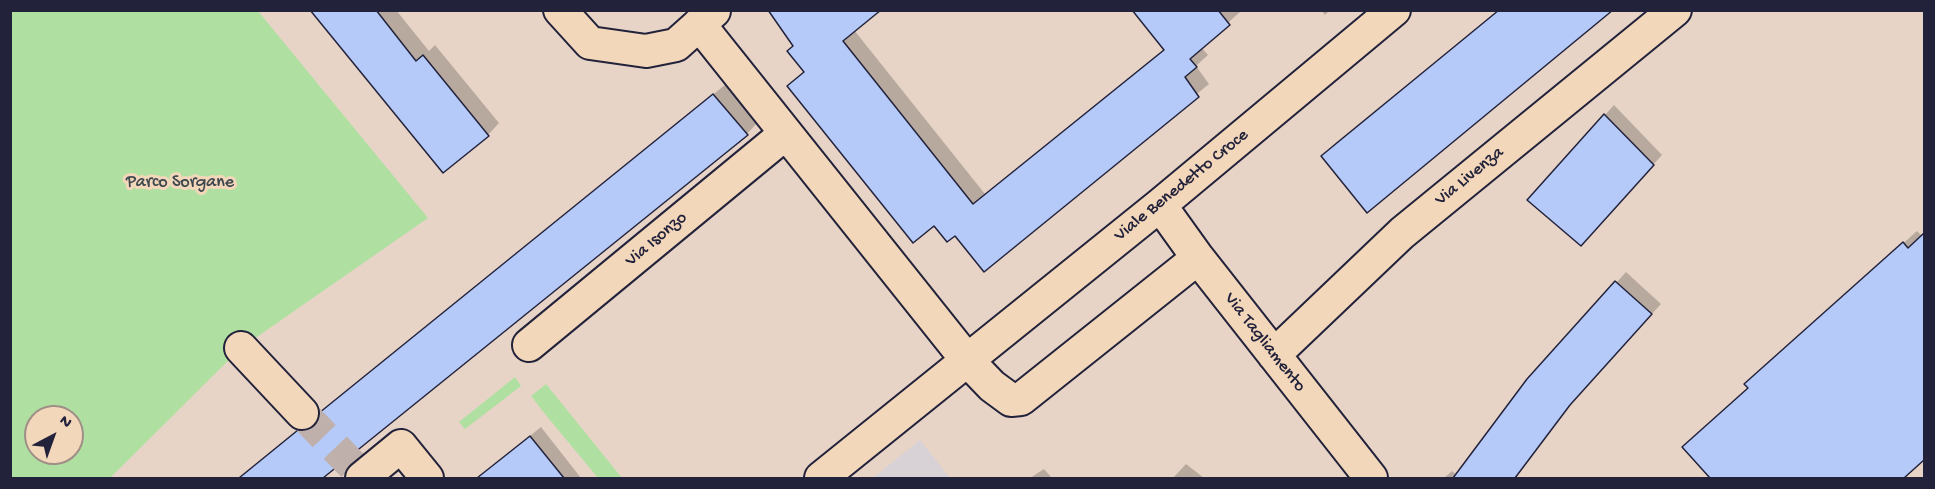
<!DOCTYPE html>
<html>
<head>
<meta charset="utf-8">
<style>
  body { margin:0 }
  #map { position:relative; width:1935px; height:489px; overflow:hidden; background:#e7d4c7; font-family:"Gochi Hand",sans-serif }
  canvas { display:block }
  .frame { position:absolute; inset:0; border:12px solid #22223b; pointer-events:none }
  .north { position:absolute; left:24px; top:405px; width:60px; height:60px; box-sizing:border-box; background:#f3d7ba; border:2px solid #9f8f87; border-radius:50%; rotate:41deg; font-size:16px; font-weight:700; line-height:24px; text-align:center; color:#22223b }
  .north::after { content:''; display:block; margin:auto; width:21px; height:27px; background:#22223b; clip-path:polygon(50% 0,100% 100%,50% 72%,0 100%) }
</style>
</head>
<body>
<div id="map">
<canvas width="1935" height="489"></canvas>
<div class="frame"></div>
<div class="north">N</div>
</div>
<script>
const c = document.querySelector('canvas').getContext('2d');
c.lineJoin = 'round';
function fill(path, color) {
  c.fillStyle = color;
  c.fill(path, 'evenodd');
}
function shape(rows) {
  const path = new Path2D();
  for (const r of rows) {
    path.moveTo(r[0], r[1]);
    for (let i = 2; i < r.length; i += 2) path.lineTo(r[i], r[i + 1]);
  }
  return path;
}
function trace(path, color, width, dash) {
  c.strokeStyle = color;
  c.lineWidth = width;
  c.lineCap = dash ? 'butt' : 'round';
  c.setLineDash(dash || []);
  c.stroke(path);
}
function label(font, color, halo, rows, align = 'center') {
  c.font = font + ' "Gochi Hand",sans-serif';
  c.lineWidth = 6;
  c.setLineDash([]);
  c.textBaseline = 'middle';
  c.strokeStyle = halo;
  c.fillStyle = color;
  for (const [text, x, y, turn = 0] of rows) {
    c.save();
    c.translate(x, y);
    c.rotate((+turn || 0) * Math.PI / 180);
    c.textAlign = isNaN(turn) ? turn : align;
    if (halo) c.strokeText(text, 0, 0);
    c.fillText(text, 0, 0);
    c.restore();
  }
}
fill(shape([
  [920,440,950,478,873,478]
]), '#d8d1d6');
fill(shape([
  [10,11,258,11,428,218,241,348,110,478,11,478],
  [36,417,72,417,72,453,36,453],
  [515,377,521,386,465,429,459,422],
  [546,384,622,478,598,478,545,414,531,396]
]), '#afe0a1');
fill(shape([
  [312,10,396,10,429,51,435,45,499,123,488,135],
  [1134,10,1240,12,1201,47,1208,55,1196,66,1209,84,984,270,955,234,934,224,789,86,854,30,985,194,1164,49],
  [1321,10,1330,10,1325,15],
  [1499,10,1323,156,1334,144],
  [726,84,758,122,747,134,320,478,238,478,311,419,319,417,333,402],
  [1614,105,1662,155,1590,234,1605,115],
  [1917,231,1922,236,1924,234,1924,458,1901,478,1712,478,1684,447,1749,388,1759,372],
  [1626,272,1661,304,1579,394,1515,478,1444,478,1452,471,1457,475,1528,380],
  [541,427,581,478,481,478,490,468],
  [1186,464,1204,478,1173,478],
  [1044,469,1052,478,1030,478]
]), '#0003');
const building = shape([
  [310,10,376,10,416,61,423,55,489,136,443,173,310,10],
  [768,10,881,10,843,41,973,204,1164,50,1132,10,1218,10,1230,25,1190,59,1197,67,1185,77,1199,97,984,272,955,236,947,242,934,226,913,243,787,86,804,72,787,51,793,46,768,10],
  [1499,10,1613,10,1367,213,1321,156,1499,10],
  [713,94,748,135,323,478,239,478,298,430,314,426,319,413,713,94],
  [1604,114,1654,165,1581,246,1527,200,1604,114],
  [1924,233,1924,460,1904,478,1710,478,1682,447,1748,388,1744,384,1903,242,1908,248,1924,233],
  [1615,281,1652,314,1570,405,1515,478,1453,478,1527,379,1615,281],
  [530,436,564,478,477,478,530,436]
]);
fill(building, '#b5caf9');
trace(building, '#22223b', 1.5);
trace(shape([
  [302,413,353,466]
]), '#c0b0ab', 32, [32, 16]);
const street = shape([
  [560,10,590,43,646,51,676,45,714,11],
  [699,24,967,360,992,386,1011,400,1021,399,1198,258],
  [1160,205,1198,258,1371,478],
  [529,345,785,134],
  [241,348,302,413],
  [1274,355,1402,233,1675,10],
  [362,478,401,446,427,478],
  [821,478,1160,205,1394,10]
]);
trace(street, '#22223b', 36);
trace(street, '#f3d7ba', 32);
label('18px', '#22223b', '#f3d7ba', [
  ["Via Livenza",1470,177,-39],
  ["Viale Benedetto Croce",1182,186,-39],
  ["Via Isonzo",657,240,-40],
  ["Via Tagliamento",1264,343,52]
]);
label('18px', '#3e484f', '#f3d7ba', [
  ["Parco Sorgane",180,183]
]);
</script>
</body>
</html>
